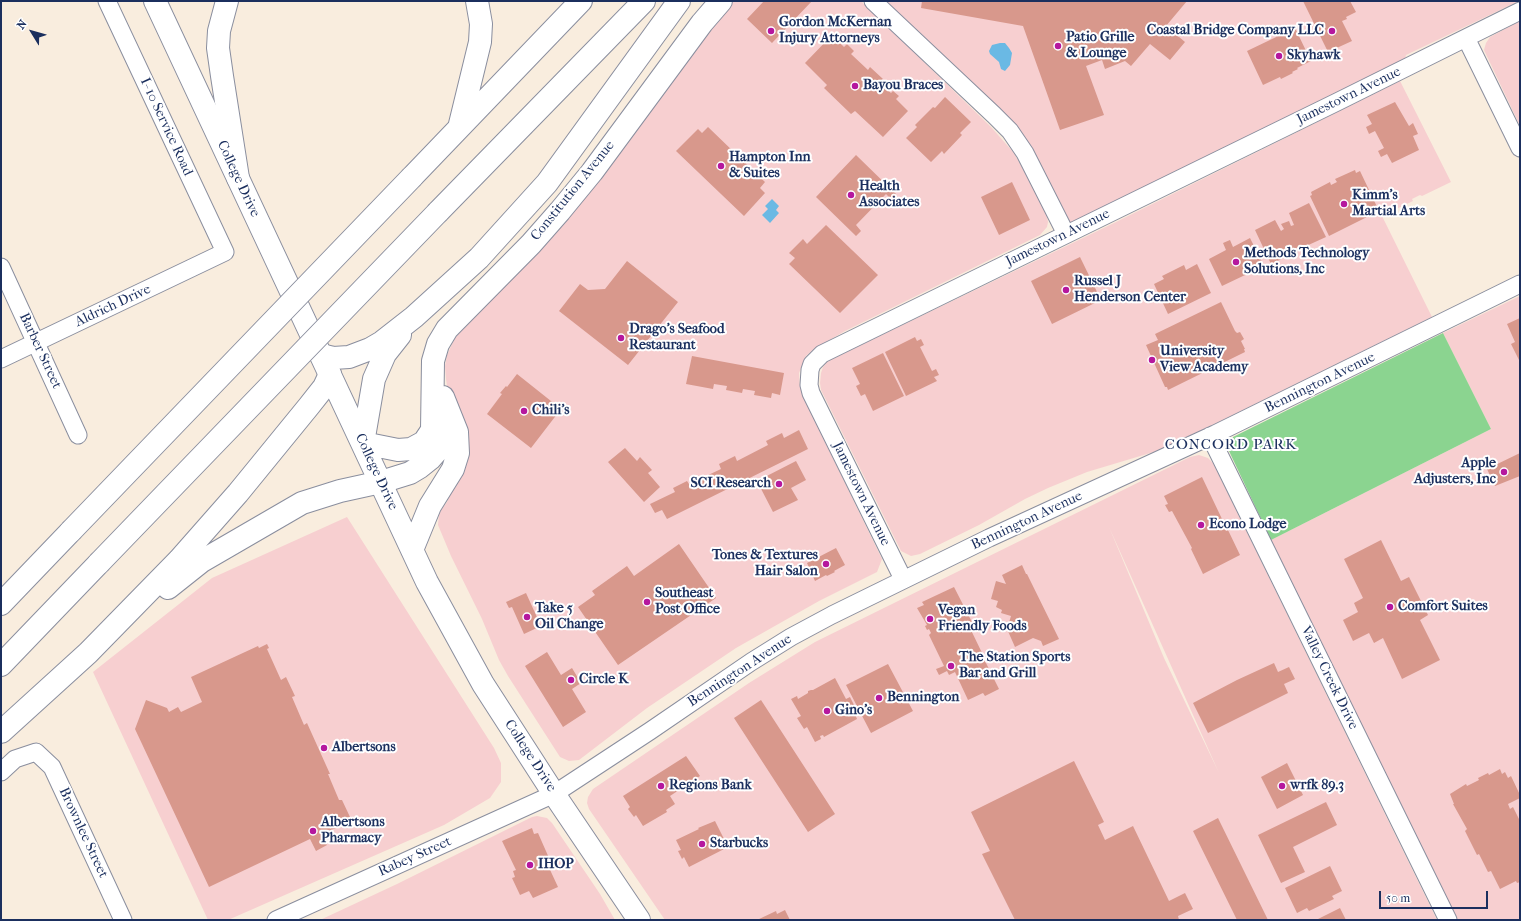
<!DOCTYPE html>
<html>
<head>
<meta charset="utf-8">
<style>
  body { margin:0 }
  #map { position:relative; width:1521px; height:921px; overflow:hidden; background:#f9edde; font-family:"IM FELL French Canon",serif }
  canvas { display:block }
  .frame { position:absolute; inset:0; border:2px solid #1b2f5e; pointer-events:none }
  .north { position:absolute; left:12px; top:12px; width:40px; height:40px; -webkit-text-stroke:3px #fff; paint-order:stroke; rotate:307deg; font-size:11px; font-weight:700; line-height:16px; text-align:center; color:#1b2f5e }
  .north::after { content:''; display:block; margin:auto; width:14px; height:18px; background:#1b2f5e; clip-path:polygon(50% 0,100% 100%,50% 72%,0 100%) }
  .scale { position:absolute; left:1379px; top:891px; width:109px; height:18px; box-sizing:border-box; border:2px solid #1b2f5e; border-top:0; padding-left:5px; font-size:12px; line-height:14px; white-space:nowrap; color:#1b2f5e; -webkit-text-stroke:3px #fff; paint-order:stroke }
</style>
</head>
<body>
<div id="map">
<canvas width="1521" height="921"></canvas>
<div class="frame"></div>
<div class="north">N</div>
<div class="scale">50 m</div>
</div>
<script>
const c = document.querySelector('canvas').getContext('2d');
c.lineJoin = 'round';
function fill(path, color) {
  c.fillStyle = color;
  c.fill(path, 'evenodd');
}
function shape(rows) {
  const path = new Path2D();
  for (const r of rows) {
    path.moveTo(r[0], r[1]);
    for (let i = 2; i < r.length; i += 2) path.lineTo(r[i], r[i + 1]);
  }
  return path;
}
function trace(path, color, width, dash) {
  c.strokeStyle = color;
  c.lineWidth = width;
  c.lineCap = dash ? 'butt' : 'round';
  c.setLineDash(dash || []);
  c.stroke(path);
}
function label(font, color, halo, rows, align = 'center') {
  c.font = font + ' "IM FELL French Canon",serif';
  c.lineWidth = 4;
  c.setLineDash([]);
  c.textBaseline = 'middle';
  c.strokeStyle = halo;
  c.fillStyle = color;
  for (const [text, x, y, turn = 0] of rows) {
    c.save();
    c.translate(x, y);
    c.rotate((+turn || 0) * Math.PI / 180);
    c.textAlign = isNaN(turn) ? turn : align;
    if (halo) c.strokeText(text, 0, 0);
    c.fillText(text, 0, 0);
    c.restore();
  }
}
fill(shape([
  [732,1,861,1,991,127,1014,153,1027,176,1047,216,1048,222,1047,227,1040,235,845,331,814,349,806,356,799,373,800,387,809,409,882,559,877,572,819,601,736,648,647,708,579,760,569,761,560,757,508,676,499,660,482,619,451,556,438,525,439,513,447,502,459,469,446,379,445,366,447,355,458,331],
  [872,1,1519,1,1406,55,1402,70,1066,234,1025,153],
  [1520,21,1520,126,1484,50,1486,43,1490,37],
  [1400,81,1451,182,1422,196,1420,195,1412,199,1413,201,1382,216,1432,317,1184,439,1157,451,1087,472,1048,488,1025,499,979,525,920,554,911,556,901,551,821,390,820,383,821,373,823,367,827,362,832,359,1114,223],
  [1520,296,1520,920,1458,920,1271,540,1491,429,1443,333],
  [1199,455,1208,458,1213,463,1437,920,665,920,589,809,587,803,588,797,593,789,749,683,815,642,1190,457],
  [1109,527,1219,773,1164,658],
  [347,517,494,748,501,763,501,782,490,798,444,825,228,920,208,920,93,672,212,578],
  [537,816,547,818,552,823,600,894,615,920,320,920,397,884,532,817]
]), '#f7cfd0');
fill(shape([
  [1443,333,1491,429,1271,540,1229,451,1228,447,1233,437]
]), '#8bd490');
fill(shape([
  [1000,43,1005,43,1009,48,1012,53,1010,65,1005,71,1001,69,999,62,990,54,989,51,992,45],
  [772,199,779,206,776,210,779,213,770,223,762,215,768,209,765,206]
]), '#6ab9e4');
fill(shape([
  [764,1,812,1,772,43,747,19],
  [922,1,1187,1,1166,26,1185,42,1170,60,1150,44,1131,66,1125,61,1105,69,1102,60,1086,66,1104,115,1060,130,1023,26,921,8],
  [1303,1,1350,1,1356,12,1346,17,1347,19,1342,21,1352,41,1328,52],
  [1295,28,1311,61,1297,68,1298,69,1292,72,1293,73,1281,79,1280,77,1263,85,1247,51],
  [832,35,844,47,847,44,854,51,851,54,868,70,870,67,883,79,879,82,891,93,893,91,899,96,896,99,908,111,883,137,855,111,851,114,824,88,827,85,805,63],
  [945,97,971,122,960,133,962,135,944,154,942,151,931,162,906,138,917,127,915,125,933,107,935,108],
  [1395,102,1409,126,1413,123,1418,134,1413,136,1419,150,1392,163,1387,154,1381,157,1378,151,1384,148,1375,131,1369,134,1366,127,1372,124,1367,115],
  [708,127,765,182,760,188,765,193,744,216,676,151,698,129,702,133],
  [856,155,896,194,891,199,886,194,856,225,861,231,856,236,816,197],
  [1355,170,1356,173,1360,171,1379,211,1329,236,1310,196,1312,195,1311,192,1330,182,1331,185,1337,182,1335,179],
  [1012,182,1030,220,999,235,981,197],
  [1309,203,1326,237,1304,247,1303,245,1290,251,1292,254,1271,264,1255,230,1275,220,1281,231,1284,229,1281,224,1289,221,1291,226,1294,225,1289,213],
  [826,225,878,275,840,313,789,264,795,258,789,253,803,239,807,244],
  [1250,238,1264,266,1222,286,1209,259,1226,250,1223,243,1230,240,1233,247],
  [1080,257,1101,300,1052,324,1031,281],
  [627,261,678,302,628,365,559,311,580,284,588,290,605,289],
  [1197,264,1211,293,1168,314,1154,284,1164,279,1162,276,1184,265,1186,270],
  [1221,302,1235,331,1237,333,1240,332,1244,339,1241,341,1245,349,1244,349,1245,352,1168,390,1167,387,1165,387,1146,345,1158,340,1155,334],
  [1520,318,1520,362,1511,344,1515,342,1507,324],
  [915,337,917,341,921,339,924,345,920,347,932,371,936,369,939,375,934,377,937,381,906,396,885,352],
  [883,353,904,396,873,411,865,394,861,396,856,386,860,384,852,368],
  [692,356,784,373,780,395,772,393,771,398,754,395,755,391,743,389,742,393,726,390,727,386,714,384,713,389,686,384],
  [517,374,561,409,531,448,487,414,502,394,500,393,506,386,507,387],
  [799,430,808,449,667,519,662,510,655,513,650,504,675,492,673,488,687,481,689,484,721,469,719,464,735,456,737,461,768,445,766,441,782,433,784,438],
  [625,448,637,461,640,457,652,470,648,473,660,487,644,502,608,462],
  [1520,453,1520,476,1495,486,1487,469],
  [796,461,806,480,791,488,798,500,773,512,757,481],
  [1202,477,1222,519,1221,521,1226,531,1228,530,1240,555,1203,574,1191,549,1192,548,1172,511,1169,512,1165,505,1168,504,1164,496],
  [1381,540,1401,581,1409,577,1428,615,1420,620,1440,660,1402,679,1383,638,1374,643,1369,633,1353,641,1343,620,1358,612,1354,603,1363,598,1344,559],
  [679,544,716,598,618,665,578,607,595,595,592,591,627,566,634,576],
  [836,548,845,565,834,571,835,572,827,576,826,575,815,581,807,563],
  [1022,565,1026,574,1027,574,1059,639,1043,646,1041,641,1033,638,1015,647,1007,629,1011,616,1001,613,1002,610,996,607,998,601,991,599,996,581,1006,584,1002,575],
  [954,587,974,626,970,628,983,655,973,660,974,661,983,657,999,689,985,696,983,693,968,700,955,672,949,675,947,671,939,675,936,669,944,666,929,635,931,633,929,629,927,630,925,626,927,625,917,608,924,605,922,602],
  [526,593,541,626,524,634,512,607,509,608,506,602],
  [267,644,269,648,267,649,281,680,286,677,295,696,292,697,304,725,307,723,330,774,328,774,339,800,342,800,350,817,338,822,340,826,322,834,327,845,316,851,310,839,209,887,135,729,146,700,167,708,169,712,178,707,181,712,202,702,191,677,258,646,259,648],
  [547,652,561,675,572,668,581,683,572,689,586,712,563,727,525,666],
  [1274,663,1278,672,1289,667,1295,679,1284,684,1288,693,1208,733,1193,703,1237,680],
  [888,664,913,711,871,733,846,685],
  [835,678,846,699,850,697,854,705,851,707,852,710,854,708,857,713,855,714,857,719,824,737,823,735,820,736,821,739,815,742,807,727,804,729,797,718,801,716,791,699,797,696,798,699,808,693,808,691,811,690,813,690],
  [761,700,835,814,808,832,734,718],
  [686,756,700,776,670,796,675,804,666,810,667,812,643,826,636,815,634,817,628,809,630,807,623,796],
  [1074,761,1104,822,1098,825,1105,840,1133,826,1169,901,1185,893,1193,909,1178,916,1179,920,1015,920,982,854,990,851,971,812],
  [1287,763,1303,795,1277,809,1261,777],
  [1500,769,1502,774,1505,772,1508,778,1511,776,1520,795,1520,798,1508,804,1510,809,1513,807,1520,821,1520,882,1517,883,1516,881,1500,889,1491,871,1488,872,1479,854,1477,855,1465,831,1467,829,1453,804,1454,804,1450,794,1466,784,1467,786,1479,780,1478,778,1488,773,1489,775],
  [1326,802,1337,825,1293,847,1305,872,1281,883,1258,835],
  [1218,818,1268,920,1237,920,1193,831],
  [715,821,728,847,689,867,684,857,682,859,678,851,681,850,676,840,699,829,698,828],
  [532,828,534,834,538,833,549,858,545,859,558,887,533,898,529,891,520,895,512,878,515,877,513,871,516,870,502,841],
  [1330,866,1342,891,1332,896,1334,899,1309,911,1307,908,1297,913,1285,888],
  [1340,908,1346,920,1316,920],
  [785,910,790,920,757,920,776,911,777,914]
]), '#d8988c');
const street = shape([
  [873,1,994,115,1010,131,1025,153,1066,234],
  [1466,38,1520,148],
  [1,267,78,435],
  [1,359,225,252,107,1],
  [1210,436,1448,920],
  [903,579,811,393,809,385,810,370,812,364,822,354,1337,102,1520,11],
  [1,772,15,759,36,752,52,767,123,920],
  [276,920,554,794,650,731,751,662,791,637,832,615,989,538,1215,434,1520,284]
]);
const secondary = shape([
  [155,1,427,582,483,684,554,794,639,920],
  [363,443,398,450,411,449,424,442,432,430,433,361,438,344,447,329,531,244,560,211,592,172,702,23,721,1],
  [381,482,410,473,420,467,430,459,437,451,443,438,445,416],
  [412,550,430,506,453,469,458,453,457,432,443,397]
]);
const highway = shape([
  [227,1,219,31,218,48,222,76,238,178],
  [459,128,480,42,481,24,477,1],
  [412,177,581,1],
  [438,212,644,1],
  [321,355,333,358,349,357,370,349,382,342,414,317,479,258,547,183,679,1],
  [363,443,374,379,385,354,400,335],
  [168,588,202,561,302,503,340,491,381,482],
  [1,604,71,531],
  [1,665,99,563],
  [1,732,88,653,179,560,238,493,309,406,324,387,330,374]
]);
trace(street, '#8a8e9e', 19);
trace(secondary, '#8a8e9e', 24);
trace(highway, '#8a8e9e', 24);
trace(street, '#fff', 17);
trace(secondary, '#fff', 22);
trace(highway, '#fff', 22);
const highwayBridge = shape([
  [71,531,412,177],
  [99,563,438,212]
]);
trace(highwayBridge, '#8a8e9e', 24, []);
trace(highwayBridge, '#fff', 22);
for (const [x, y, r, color] of [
  [771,31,4,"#b5179e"],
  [1332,31,4,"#b5179e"],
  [1058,46,4,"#b5179e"],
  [1279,56,4,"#b5179e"],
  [855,86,4,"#b5179e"],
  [721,166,4,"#b5179e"],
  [851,195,4,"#b5179e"],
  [1344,204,4,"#b5179e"],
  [1236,262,4,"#b5179e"],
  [1066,290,4,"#b5179e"],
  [621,338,4,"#b5179e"],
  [1152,360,4,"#b5179e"],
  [524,411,4,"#b5179e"],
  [1504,472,4,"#b5179e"],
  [779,484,4,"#b5179e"],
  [1201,525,4,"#b5179e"],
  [826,564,4,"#b5179e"],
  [647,602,4,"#b5179e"],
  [1390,607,4,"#b5179e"],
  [527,617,4,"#b5179e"],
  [930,619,4,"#b5179e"],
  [951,666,4,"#b5179e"],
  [571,680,4,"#b5179e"],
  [879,698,4,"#b5179e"],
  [827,711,4,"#b5179e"],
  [324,748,4,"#b5179e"],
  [661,786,4,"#b5179e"],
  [1282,786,4,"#b5179e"],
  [313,831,4,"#b5179e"],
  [702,844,4,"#b5179e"],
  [530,865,4,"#b5179e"]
]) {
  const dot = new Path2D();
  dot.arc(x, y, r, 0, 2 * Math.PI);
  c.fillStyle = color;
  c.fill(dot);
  trace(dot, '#fff', 1.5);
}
label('bold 14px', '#1b2f5e', '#fff', [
  ["Gordon McKernan",779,23],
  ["Injury Attorneys",779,39],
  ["Coastal Bridge Company LLC",1324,31,"right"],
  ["Patio Grille",1066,38],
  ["& Lounge",1066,54],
  ["Skyhawk",1287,56],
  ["Bayou Braces",863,86],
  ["Hampton Inn",729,158],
  ["& Suites",729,174],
  ["Health",859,187],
  ["Associates",859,203],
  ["Kimm's",1352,196],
  ["Martial Arts",1352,212],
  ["Methods Technology",1244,254],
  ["Solutions, Inc",1244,270],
  ["Russel J",1074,282],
  ["Henderson Center",1074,298],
  ["Drago's Seafood",629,330],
  ["Restaurant",629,346],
  ["University",1160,352],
  ["View Academy",1160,368],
  ["Chili's",532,411],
  ["Apple",1496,464,"right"],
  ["Adjusters, Inc",1496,480,"right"],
  ["SCI Research",771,484,"right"],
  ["Econo Lodge",1209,525],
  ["Tones & Textures",818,556,"right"],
  ["Hair Salon",818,572,"right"],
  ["Southeast",655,594],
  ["Post Office",655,610],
  ["Comfort Suites",1398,607],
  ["Take 5",535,609],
  ["Oil Change",535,625],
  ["Vegan",938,611],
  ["Friendly Foods",938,627],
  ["The Station Sports",959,658],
  ["Bar and Grill",959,674],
  ["Circle K",579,680],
  ["Bennington",887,698],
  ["Gino's",835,711],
  ["Albertsons",332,748],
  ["Regions Bank",669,786],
  ["wrfk 89.3",1290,786],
  ["Albertsons",321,823],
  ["Pharmacy",321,839],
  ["Starbucks",710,844],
  ["IHOP",538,865]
], 'left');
label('14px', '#1b2f5e', '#fff', [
  ["Jamestown Avenue",1349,96,-26],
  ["I- 10 Service Road",166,127,65],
  ["College Drive",238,179,65],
  ["Constitution Avenue",573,191,-51],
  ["Jamestown Avenue",1058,238,-26],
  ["Aldrich Drive",113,306,-25],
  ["Barber Street",40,351,65],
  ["Bennington Avenue",1320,383,-26],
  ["College Drive",376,472,65],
  ["Jamestown Avenue",861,494,64],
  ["Bennington Avenue",1027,521,-25],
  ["Bennington Avenue",740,671,-33],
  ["Valley Creek Drive",1329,678,64],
  ["College Drive",530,756,57],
  ["Brownlee Street",83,833,65],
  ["Rabey Street",415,857,-24]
]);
c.letterSpacing = '1px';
label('15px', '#1b2f5e', '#fff', [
  ["CONCORD PARK",1231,445]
]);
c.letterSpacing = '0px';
</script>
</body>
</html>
